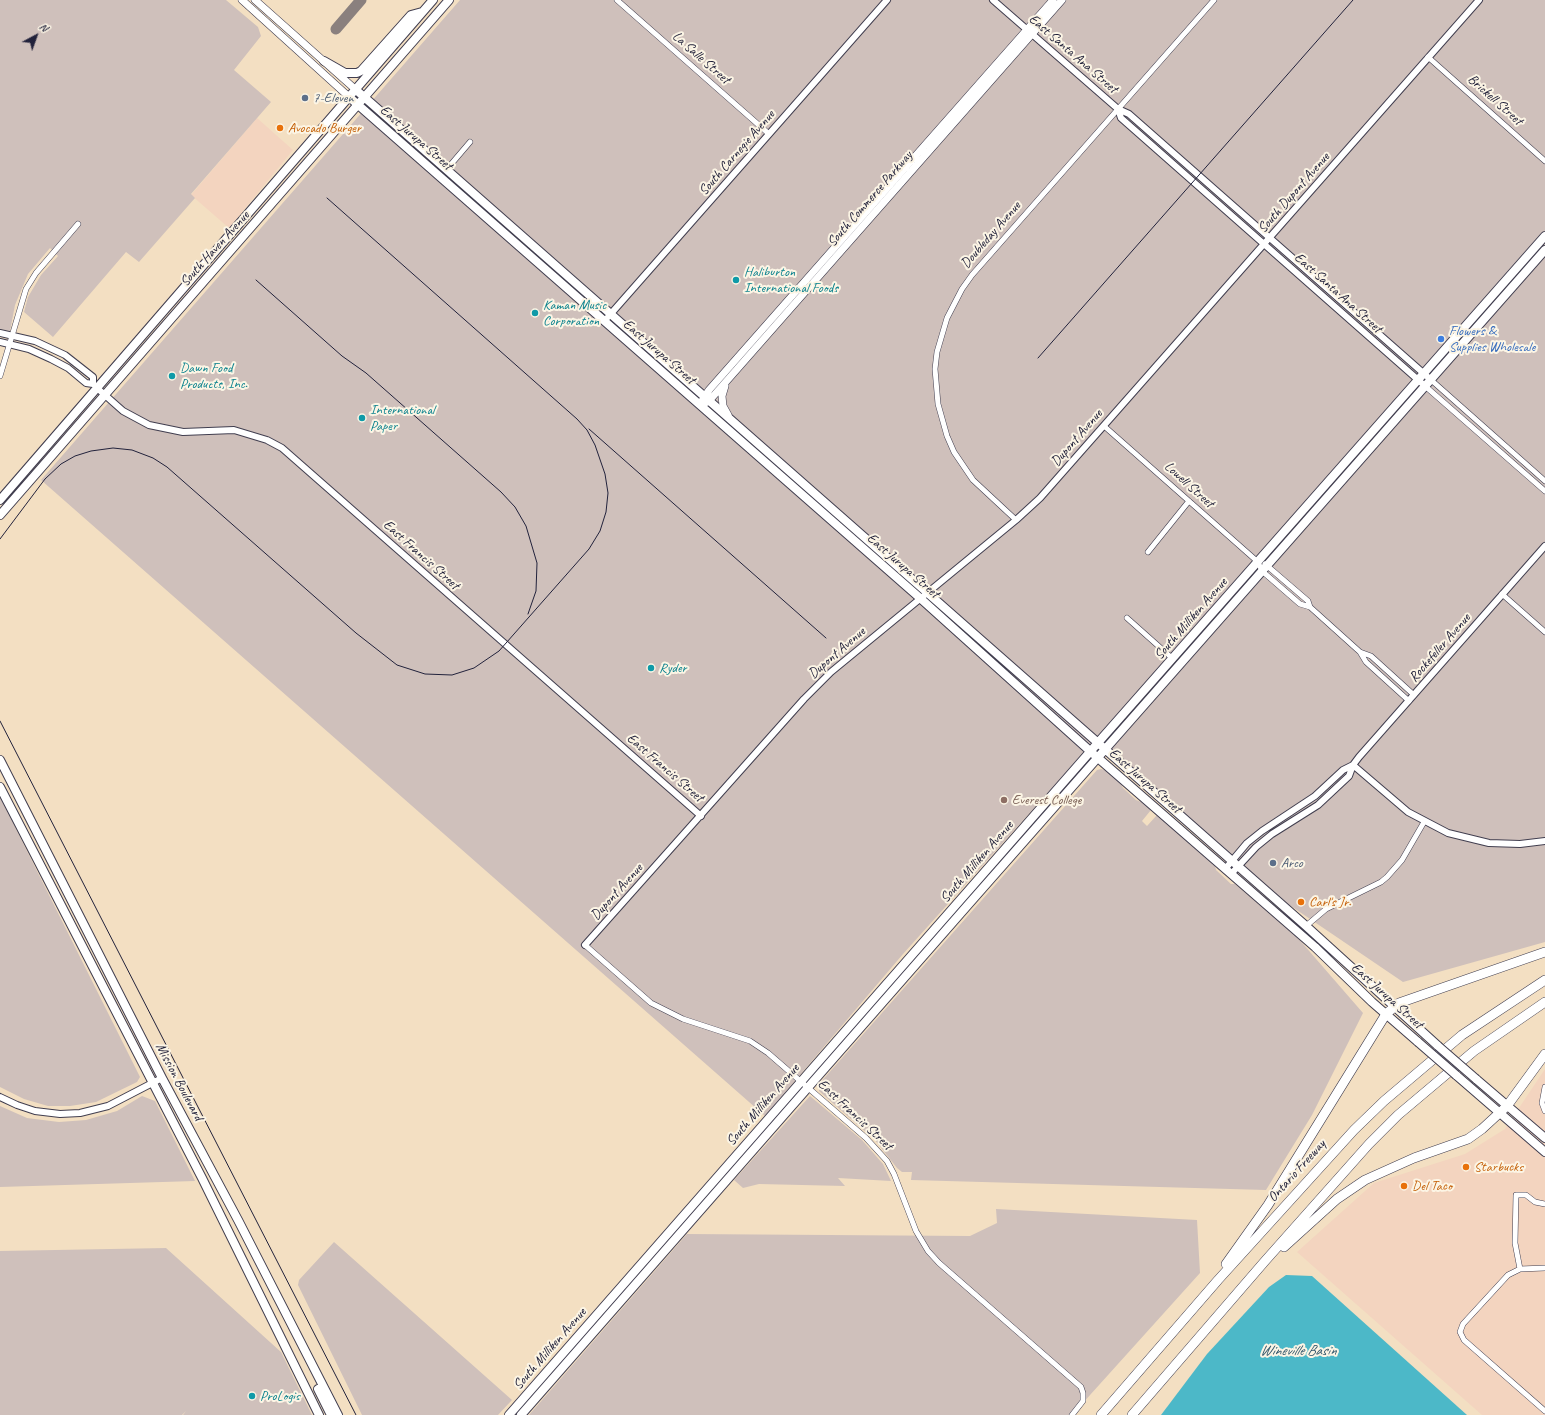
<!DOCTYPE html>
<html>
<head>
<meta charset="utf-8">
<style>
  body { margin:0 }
  #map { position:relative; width:1545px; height:1415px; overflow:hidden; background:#f3dfc2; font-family:Caveat,sans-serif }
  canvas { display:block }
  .north { position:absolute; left:16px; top:16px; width:40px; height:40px; -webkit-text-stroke:3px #fcf5e5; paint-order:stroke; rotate:41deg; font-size:11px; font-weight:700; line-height:16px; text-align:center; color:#22223b }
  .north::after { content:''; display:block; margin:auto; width:14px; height:18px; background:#22223b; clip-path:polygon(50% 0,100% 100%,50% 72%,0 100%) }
</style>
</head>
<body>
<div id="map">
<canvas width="1545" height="1415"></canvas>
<div class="north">N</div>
</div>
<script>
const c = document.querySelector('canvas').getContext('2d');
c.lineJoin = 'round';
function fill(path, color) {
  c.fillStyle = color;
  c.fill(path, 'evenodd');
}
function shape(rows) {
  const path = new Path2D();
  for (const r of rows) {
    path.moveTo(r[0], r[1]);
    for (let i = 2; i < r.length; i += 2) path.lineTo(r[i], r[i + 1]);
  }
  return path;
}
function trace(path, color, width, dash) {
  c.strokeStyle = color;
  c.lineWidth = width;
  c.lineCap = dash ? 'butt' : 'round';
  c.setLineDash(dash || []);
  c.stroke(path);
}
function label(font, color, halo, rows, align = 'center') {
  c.font = font + ' Caveat,sans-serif';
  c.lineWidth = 4;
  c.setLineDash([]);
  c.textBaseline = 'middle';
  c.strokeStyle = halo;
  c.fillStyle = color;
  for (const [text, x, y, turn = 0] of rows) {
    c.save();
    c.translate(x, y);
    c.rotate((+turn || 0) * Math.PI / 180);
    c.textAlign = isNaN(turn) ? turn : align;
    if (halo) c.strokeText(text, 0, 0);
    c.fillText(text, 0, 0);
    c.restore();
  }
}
fill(shape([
  [257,118,293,150,229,228,191,195],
  [1545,1069,1545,1415,1482,1415,1297,1252,1374,1183,1465,1154,1505,1129]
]), '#f3d4bf');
fill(shape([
  [0,0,226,0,258,27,261,36,234,70,271,102,191,194,195,198,139,262,126,252,53,337,24,312,28,297,41,275,58,256,50,248,28,274,15,305,10,331,0,329],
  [460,0,1545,0,1545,942,1403,982,1285,902,1097,738,903,954,765,1116,41,480],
  [1101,769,1108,771,1120,782,1123,788,1136,800,1144,803,1151,810,1142,821,1147,826,1157,815,1215,866,1216,870,1231,884,1235,884,1297,937,1363,1013,1312,1115,1266,1190,911,1180,912,1172,902,1172,897,1168,875,1140,819,1091,819,1084,1097,770],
  [0,797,140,1077,137,1082,96,1102,70,1106,48,1106,24,1099,0,1087],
  [142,1096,155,1101,195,1181,0,1187,0,1106,27,1118,59,1122,86,1120,117,1111],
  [810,1096,862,1140,883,1164,891,1181,838,1178,845,1186,759,1184,743,1188,734,1180],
  [996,1209,1197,1220,1200,1273,1072,1415,529,1415,687,1234,970,1236,997,1223],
  [334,1242,512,1400,498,1415,362,1415,298,1285,299,1280],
  [166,1248,281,1352,312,1415,183,1415,186,1411,182,1415,0,1415,0,1251]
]), '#cfc0bb');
fill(shape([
  [1286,1275,1312,1276,1467,1415,1161,1415,1207,1354,1269,1287]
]), '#4cb8c8');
trace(shape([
  [336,29,361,0]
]), '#8a807e', 11);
const minor = shape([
  [617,0,769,134],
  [1428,57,1545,161],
  [447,169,470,142],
  [0,376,26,289,36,273,78,224],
  [1430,379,1545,481],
  [1425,386,1545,491],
  [1104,426,1258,562,1262,571,1300,604,1310,607,1360,652,1366,662,1409,701],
  [1016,520,973,480,954,452,947,436,938,404,935,369,937,352,947,318,962,289,972,275,1214,0],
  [1148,552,1189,501],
  [1265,564,1308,601,1310,607],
  [1502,594,1545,632],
  [1127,618,1173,659],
  [1360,652,1371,656,1414,695],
  [1306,926,1326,909,1381,882,1387,877,1402,860,1424,822],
  [585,945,651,1003,683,1019,750,1041,768,1053,866,1138,887,1161,894,1174,916,1231,928,1251,939,1263,1081,1387,1083,1393,1083,1401,1072,1415],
  [1545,1087,1542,1103,1545,1111],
  [1545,1268,1520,1269,1508,1275,1463,1324,1460,1332,1464,1340,1545,1411],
  [1520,1269,1515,1243,1516,1195,1526,1195,1535,1202,1545,1204]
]);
const tertiary = shape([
  [993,0,1118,109,1129,114,1430,379],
  [1118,109,1121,118,1425,386],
  [608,317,887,0],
  [0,333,35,341,65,355,93,377,93,384,86,383,68,368,51,359,29,349,0,342],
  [97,388,123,411,149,425,183,432,234,430,267,440,282,448,701,816],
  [1353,765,1408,812,1448,833,1489,843,1520,844,1545,841],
  [1226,868,1247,843,1262,831,1315,796,1343,770,1353,765],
  [1232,873,1256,847,1272,834,1318,805,1349,776,1353,765,1359,757,1545,546],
  [585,945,804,699,831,672,1016,520,1040,498,1479,0],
  [0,1097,17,1105,35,1111,60,1114,80,1113,108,1106,162,1078]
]);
const secondary = shape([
  [242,0,348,96],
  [255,0,355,89],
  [725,386,722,396,723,406,728,415],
  [702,401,709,390,1053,0],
  [701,405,709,401,1062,0]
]);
const primary = shape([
  [324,61,345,73,357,73,361,71,411,15,422,12],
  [355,89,1306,926,1438,1046],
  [348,96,920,598,1090,751,1315,947,1372,1002,1418,1042],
  [0,500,433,0],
  [0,515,449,0],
  [0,760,162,1078,238,1220,338,1415],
  [0,787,202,1178,319,1415],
  [1456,1075,1545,1152],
  [1476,1079,1545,1138],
  [318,1389,331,1415],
  [509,1415,1103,737,1545,236],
  [521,1415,967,906,1545,250]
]);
const motorway = shape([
  [1284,1247,1337,1199,1365,1180,1414,1158,1468,1139,1482,1129,1507,1106,1545,1054],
  [1226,1264,1268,1205,1386,1014,1399,1003,1545,952],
  [1101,1415,1218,1280,1354,1130,1384,1101,1462,1035,1545,980],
  [1132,1415,1265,1261,1369,1144,1398,1115,1474,1051,1545,1002]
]);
trace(minor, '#413e4f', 6);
trace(tertiary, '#413e4f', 8);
trace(secondary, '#413e4f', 8);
trace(primary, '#413e4f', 10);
trace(motorway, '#413e4f', 10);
trace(minor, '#fff', 5);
trace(tertiary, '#fff', 6);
trace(secondary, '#fff', 7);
trace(primary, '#fff', 8);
trace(motorway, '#fff', 9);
trace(shape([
  [256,280,342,356,366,373,501,492,515,507,526,526,537,563,536,591,528,614],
  [1038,358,1353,0],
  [589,429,826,638],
  [0,539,45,479,61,464,75,456,91,451,113,448,132,450,153,458,167,467,356,633,397,665,425,674,452,675,474,668,499,651,589,549,600,531,606,512,608,493,605,474,595,445,587,430,577,419,327,198],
  [0,721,356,1415]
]), '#22223b', 1);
const primaryBridge = shape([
  [1418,1042,1456,1075],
  [1438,1046,1476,1079]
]);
trace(primaryBridge, '#413e4f', 10, []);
trace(primaryBridge, '#fff', 8);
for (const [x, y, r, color] of [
  [305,98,4,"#5c6f8a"],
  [280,128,4,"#e8710a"],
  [736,280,4,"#0f9aa8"],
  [535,313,4,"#0f9aa8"],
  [1441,339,4,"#3f7fe0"],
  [172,376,4,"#0f9aa8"],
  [362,418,4,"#0f9aa8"],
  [651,668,4,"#0f9aa8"],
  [1004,800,4,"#8d6e63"],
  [1273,863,4,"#5c6f8a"],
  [1301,902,4,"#e8710a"],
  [1466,1167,4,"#e8710a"],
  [1404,1186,4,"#e8710a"],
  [252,1396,4,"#0f9aa8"]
]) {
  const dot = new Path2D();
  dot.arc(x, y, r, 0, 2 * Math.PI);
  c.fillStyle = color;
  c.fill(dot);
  trace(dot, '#fcf5e5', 1.5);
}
label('14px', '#22223b', '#fcf5e5', [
  ["East Santa Ana Street",1073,54,41],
  ["La Salle Street",701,58,41],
  ["Brickell Street",1495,100,42],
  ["East Jurupa Street",416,138,41],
  ["South Carnegie Avenue",737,153,-49],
  ["South Dupont Avenue",1294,193,-49],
  ["South Commerce Parkway",870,199,-49],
  ["Doubleday Avenue",991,235,-49],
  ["South Haven Avenue",215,249,-48],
  ["East Santa Ana Street",1338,293,42],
  ["East Jurupa Street",659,352,41],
  ["Dupont Avenue",1077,438,-49],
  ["Lowell Street",1189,485,42],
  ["East Francis Street",421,555,42],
  ["East Jurupa Street",903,566,41],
  ["South Milliken Avenue",1191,619,-49],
  ["Rockefeller Avenue",1440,648,-49],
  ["Dupont Avenue",837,653,-41],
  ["East Francis Street",665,768,41],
  ["East Jurupa Street",1145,781,41],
  ["South Milliken Avenue",977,862,-49],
  ["Dupont Avenue",617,892,-48],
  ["East Jurupa Street",1387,996,42],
  ["Mission Boulevard",179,1082,62],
  ["South Milliken Avenue",763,1105,-49],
  ["East Francis Street",855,1115,43],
  ["Ontario Freeway",1297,1171,-48],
  ["South Milliken Avenue",550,1349,-49]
]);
label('14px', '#4e5e75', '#fcf5e5', [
  ["7-Eleven",313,98],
  ["Arco",1281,863]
], 'left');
label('14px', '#c56008', '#fcf5e5', [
  ["Avocado Burger",288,128],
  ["Carl's Jr.",1309,902],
  ["Starbucks",1474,1167],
  ["Del Taco",1412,1186]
], 'left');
label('14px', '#0d838f', '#fcf5e5', [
  ["Haliburton",744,272],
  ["International Foods",744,288],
  ["Kaman Music",543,305],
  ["Corporation",543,321],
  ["Dawn Food",180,368],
  ["Products, Inc.",180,384],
  ["International",370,410],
  ["Paper",370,426],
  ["Ryder",659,668],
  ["ProLogis",260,1396]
], 'left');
label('14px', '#366cbe', '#fcf5e5', [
  ["Flowers &",1449,331],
  ["Supplies Wholesale",1449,347]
], 'left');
label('14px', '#785e54', '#fcf5e5', [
  ["Everest College",1012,800]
], 'left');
label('italic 15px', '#31566c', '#fcf5e5', [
  ["Wineville Basin",1298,1351]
]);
</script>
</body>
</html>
